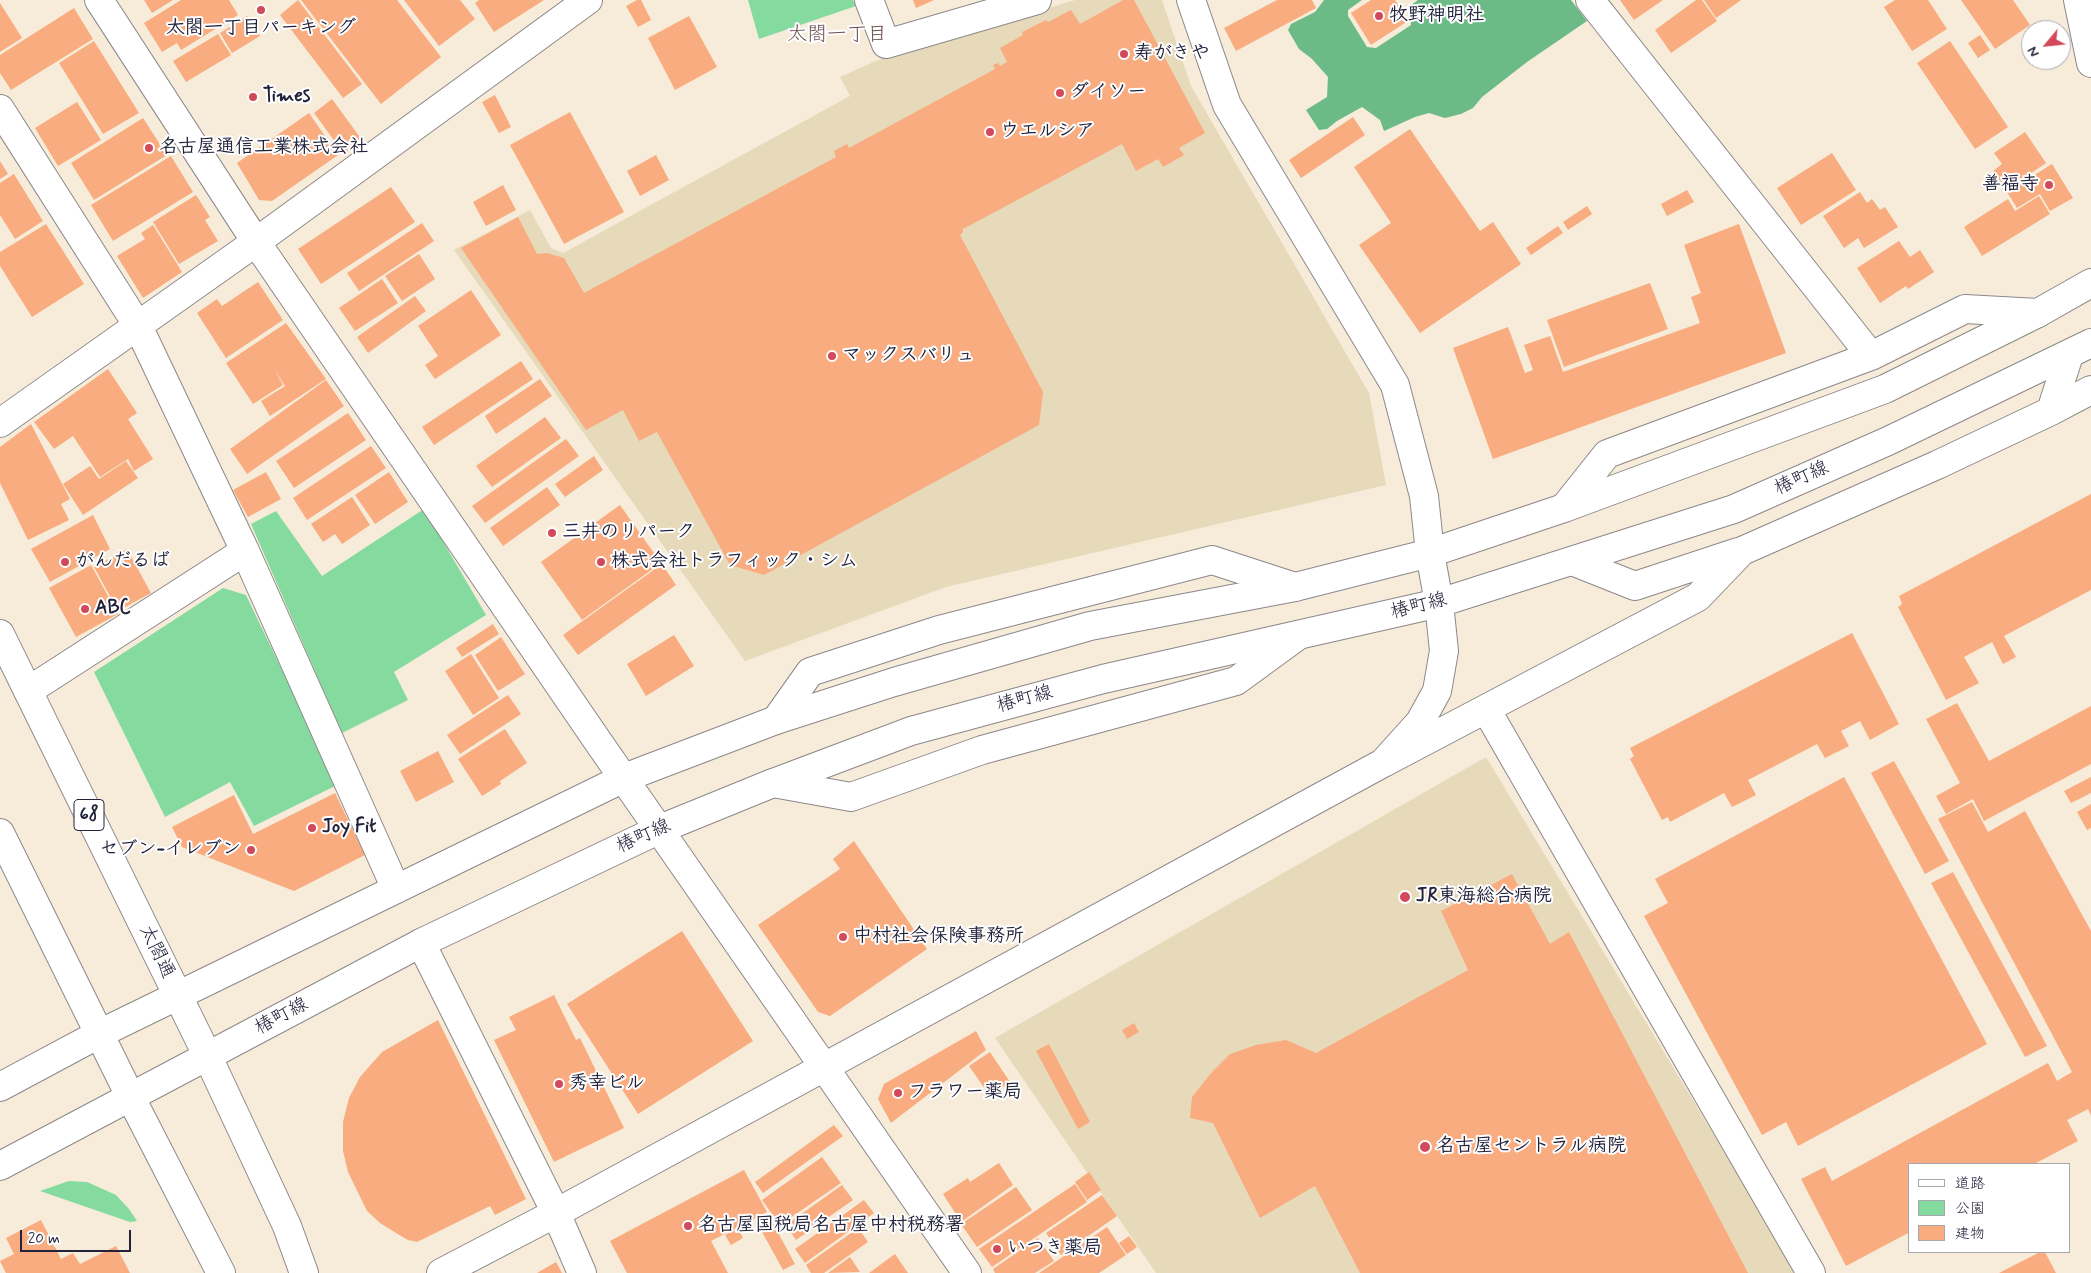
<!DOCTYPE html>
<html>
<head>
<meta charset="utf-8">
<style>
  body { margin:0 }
  #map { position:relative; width:2091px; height:1273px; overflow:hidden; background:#f7ecd9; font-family:Mynerve,"Klee One",sans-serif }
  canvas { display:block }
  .legend { position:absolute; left:1908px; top:1163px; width:162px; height:90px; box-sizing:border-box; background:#fff; border:1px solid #a7a7b1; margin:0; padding:6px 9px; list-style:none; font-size:15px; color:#22223b }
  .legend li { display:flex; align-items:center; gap:10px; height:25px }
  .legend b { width:25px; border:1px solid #a7a7b1 }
  .north { position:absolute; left:2021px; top:20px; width:50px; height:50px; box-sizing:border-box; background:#fff; border:1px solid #a7a7b1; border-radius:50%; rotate:242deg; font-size:14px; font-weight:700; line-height:20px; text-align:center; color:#22223b }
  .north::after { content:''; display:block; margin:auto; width:18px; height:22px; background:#d1495b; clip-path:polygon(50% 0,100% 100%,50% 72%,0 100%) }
  .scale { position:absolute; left:20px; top:1230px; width:111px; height:22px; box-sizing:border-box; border:2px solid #22223b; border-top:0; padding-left:6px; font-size:15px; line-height:18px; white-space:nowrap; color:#22223b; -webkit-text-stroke:4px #fff; paint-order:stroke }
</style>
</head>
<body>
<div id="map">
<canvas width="2091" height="1273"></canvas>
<ul class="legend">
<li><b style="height:6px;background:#fff"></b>道路</li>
<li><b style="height:14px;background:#85db9f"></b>公園</li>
<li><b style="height:14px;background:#f8ac7f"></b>建物</li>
</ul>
<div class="north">N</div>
<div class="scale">20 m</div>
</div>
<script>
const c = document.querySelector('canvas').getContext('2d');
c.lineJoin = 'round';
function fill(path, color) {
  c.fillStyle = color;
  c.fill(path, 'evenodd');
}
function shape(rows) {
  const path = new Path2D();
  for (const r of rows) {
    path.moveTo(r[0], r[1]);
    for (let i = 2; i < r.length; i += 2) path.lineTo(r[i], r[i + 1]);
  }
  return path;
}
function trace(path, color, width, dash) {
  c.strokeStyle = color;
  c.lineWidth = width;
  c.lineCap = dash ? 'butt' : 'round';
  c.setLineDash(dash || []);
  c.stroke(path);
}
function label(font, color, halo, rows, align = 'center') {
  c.font = font + ' Mynerve,"Klee One",sans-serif';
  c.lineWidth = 4;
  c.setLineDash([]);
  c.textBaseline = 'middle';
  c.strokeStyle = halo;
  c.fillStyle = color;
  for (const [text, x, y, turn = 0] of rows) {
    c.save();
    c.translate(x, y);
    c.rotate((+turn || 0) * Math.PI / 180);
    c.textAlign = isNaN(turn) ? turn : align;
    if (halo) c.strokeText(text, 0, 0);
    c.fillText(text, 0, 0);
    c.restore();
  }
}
fill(shape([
  [1075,0,1162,0,1191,86,1369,393,1386,485,946,587,745,661,454,250,530,210,551,248,563,253,850,96,840,77,878,60],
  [1486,757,1797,1273,1156,1273,995,1038]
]), '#e7daba');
fill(shape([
  [748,0,853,0,856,6,759,39],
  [424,509,486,615,394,672,408,700,342,733,251,524,276,511,322,576],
  [223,588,246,595,337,785,254,826,230,782,165,817,94,672],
  [69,1181,87,1182,116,1195,129,1209,137,1221,130,1222,40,1191]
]), '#85db9f');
fill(shape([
  [1324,0,1362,0,1348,10,1348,16,1367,47,1376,48,1411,25,1410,6,1418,0,1571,0,1587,21,1527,62,1482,97,1473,108,1461,114,1445,118,1429,113,1415,117,1384,131,1380,120,1362,107,1337,121,1327,129,1319,130,1306,110,1327,97,1328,77,1312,59,1299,49,1288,30,1291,24,1315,12]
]), '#6cbb86');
fill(shape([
  [144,0,173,0,152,13],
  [181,0,229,0,238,15,181,50,177,43,162,52,144,23],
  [298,0,362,84,343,98,280,15],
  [301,0,397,0,441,57,381,104],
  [404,0,460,0,475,19,439,46],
  [479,0,544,0,494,32,475,3],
  [637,0,641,0,651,20,638,27,626,6],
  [913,0,934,0,916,8],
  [1123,0,1134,0,1205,133,1179,148,1184,155,1163,167,1158,159,1136,171,1122,144,963,229,963,232,960,235,1043,392,1039,425,764,575,730,565,657,432,639,441,623,410,586,430,461,248,518,217,537,254,547,253,564,258,584,293,836,157,834,151,847,144,849,148,995,69,993,65,998,63,1000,66,1007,62,1000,48,1023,35,1022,32,1046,20,1048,22,1071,10,1080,24],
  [1277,0,1312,0,1316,8,1236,51,1224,28],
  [1371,0,1395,0,1408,21,1371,45,1351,13],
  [1620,0,1663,0,1634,20],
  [1696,0,1702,0,1717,21,1671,53,1655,30],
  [1704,0,1741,0,1716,18],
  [1895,0,1928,0,1947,29,1912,51,1884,7],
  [1961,0,2013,0,2030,25,1995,49],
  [0,3,22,38,0,52],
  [74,8,93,39,11,90,0,73,0,55],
  [247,16,260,36,232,53,220,33],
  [689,16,717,67,675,90,648,38],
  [218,34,231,55,186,82,173,61],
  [1980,35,1990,50,1978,58,1968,43],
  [94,41,139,113,103,134,59,63],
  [1950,41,2008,127,1975,149,1917,63],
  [495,95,511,127,499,133,482,102],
  [332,99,362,140,344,154,314,113],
  [77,102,101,140,58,166,35,128],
  [570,112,624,212,564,244,510,145],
  [309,113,338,155,272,201,259,200,237,163],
  [1353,117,1365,135,1301,178,1289,160],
  [143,118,167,155,94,200,71,163],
  [1410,129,1480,231,1493,222,1521,264,1420,333,1359,245,1391,223,1354,167],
  [2025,132,2046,163,2006,190,1993,171,2002,164,1994,153],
  [1832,153,1856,190,1801,225,1777,188],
  [656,155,669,180,640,196,627,171],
  [171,156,193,192,113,241,91,205],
  [0,161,8,174,0,179],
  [2052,164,2073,198,2050,211,2040,194,2017,208,2007,192],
  [14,174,43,221,15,239,0,215,0,183],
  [503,185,516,210,486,226,473,202],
  [391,187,415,222,321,284,298,249],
  [1687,190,1694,202,1667,216,1661,204],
  [1860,192,1867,203,1872,199,1880,210,1885,207,1898,227,1864,248,1858,238,1844,248,1823,216],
  [196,195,210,217,205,220,218,241,179,264,153,222],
  [2039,196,2050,214,1982,256,1964,227,2008,199,2015,211],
  [1587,206,1592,214,1568,230,1563,222],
  [422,223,434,241,359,291,347,273],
  [46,224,84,284,32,317,0,266,0,252],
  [1739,224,1786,353,1493,459,1453,348,1508,327,1525,373,1533,370,1524,345,1550,336,1563,372,1700,323,1691,297,1701,293,1684,245],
  [153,225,182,272,143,298,117,256,145,239,141,233],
  [1558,226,1563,233,1531,255,1526,248],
  [1899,241,1910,257,1920,250,1934,272,1908,289,1906,286,1880,303,1857,268],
  [419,254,435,279,402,301,385,276],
  [382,279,398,303,355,331,339,308],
  [258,282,283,320,226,358,197,313,217,299,222,306],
  [1650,283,1668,329,1564,367,1547,320],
  [471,290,501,335,435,379,425,365,438,356,418,326],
  [415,296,426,311,368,353,357,337],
  [286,323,326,379,270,416,261,401,285,386,274,369,283,385,253,404,226,363],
  [521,361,533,379,434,445,422,427],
  [108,369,137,413,128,419,153,459,134,471,128,459,100,477,73,436,54,449,34,422],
  [540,379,552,396,496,434,485,416],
  [326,380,344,406,247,474,230,449],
  [348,413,366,440,294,488,276,461],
  [545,417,561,438,492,487,476,466],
  [31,424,70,499,61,504,69,520,28,540,0,483,0,447],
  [566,439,579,456,485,523,472,506],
  [371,446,386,468,307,520,293,498],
  [594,456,603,470,565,497,555,484],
  [126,461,138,478,83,515,63,484,90,466,99,479],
  [266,472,281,499,248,517,233,490],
  [389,472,408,502,375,524,355,495],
  [547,487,560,505,503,546,490,528],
  [2091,494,2091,590,2004,636,2016,657,2003,664,1992,642,1964,657,1979,683,1946,700,1898,607,1902,604,1899,596],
  [352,497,370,525,342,544,335,534,323,542,311,524],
  [620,505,661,563,582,620,541,562],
  [93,515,110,549,50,582,31,549],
  [127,549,151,593,118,611,94,567],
  [662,564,676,585,578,655,563,635],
  [91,565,118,614,76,637,49,588],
  [493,624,499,634,462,657,456,648],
  [1852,633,1899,724,1870,740,1860,721,1841,731,1849,746,1825,758,1817,744,1748,780,1756,795,1732,807,1724,793,1670,822,1668,817,1662,820,1630,759,1634,756,1630,748],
  [674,635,694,666,646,696,627,664],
  [501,637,525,674,498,691,475,655],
  [471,654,499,698,473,715,445,671],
  [508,695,521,714,460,754,447,735],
  [1957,703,1989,761,2091,706,2091,764,1984,821,1973,799,1946,814,1936,796,1960,783,1926,719],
  [505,729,527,763,500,781,501,784,482,796,458,759],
  [438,751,454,782,416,802,400,771],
  [1894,761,1949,861,1925,874,1871,773],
  [1844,777,1987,1044,1798,1146,1786,1122,1762,1135,1644,916,1668,903,1655,879],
  [2091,777,2091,793,2071,803,2064,791],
  [335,793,365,855,294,891,182,847,172,827,234,795,253,834],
  [1972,802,1988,832,2025,811,2091,931,2091,1116,2088,1109,2067,1120,2078,1141,2034,1164,1910,1164,1910,1232,1846,1266,1801,1179,1825,1167,1832,1181,2048,1063,2057,1081,2072,1072,1938,819],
  [2091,804,2091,828,2087,830,2077,812],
  [854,841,927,949,830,1016,818,1012,758,925,840,869,833,859],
  [1953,872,2047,1046,2025,1057,1931,883],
  [1512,874,1550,944,1569,932,1748,1273,1360,1273,1315,1186,1260,1218,1213,1123,1190,1118,1192,1097,1212,1072,1230,1054,1256,1045,1286,1040,1316,1053,1468,970,1441,911],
  [682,931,753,1041,638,1114,567,1004],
  [554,995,576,1040,580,1038,624,1128,554,1162,494,1040,516,1030,509,1017],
  [438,1020,526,1199,495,1215,490,1206,417,1242,408,1240,396,1233,380,1223,367,1211,348,1172,343,1151,343,1122,349,1098,360,1077,382,1052],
  [1134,1023,1139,1032,1127,1039,1122,1030],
  [976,1031,986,1050,891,1123,878,1099,884,1084],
  [1049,1044,1090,1122,1078,1129,1036,1051],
  [990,1052,1010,1082,990,1096,969,1066],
  [834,1125,843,1136,763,1193,755,1182],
  [822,1157,841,1183,780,1225,762,1200],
  [999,1163,1013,1185,961,1222,943,1194,968,1178,970,1182],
  [744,1170,767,1212,711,1241,728,1273,627,1273,610,1241],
  [1089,1172,1101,1190,1087,1200,1075,1182],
  [1075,1184,1087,1202,992,1267,979,1249],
  [842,1185,853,1200,796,1240,786,1225],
  [1016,1187,1032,1210,977,1247,961,1224],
  [1102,1195,1117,1216,1061,1255,1046,1233],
  [864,1200,874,1213,805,1263,795,1249],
  [768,1214,795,1264,783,1270,756,1221],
  [41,1220,61,1259,73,1253,80,1264,116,1246,130,1273,6,1273,0,1261,14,1254,6,1238],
  [1107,1227,1126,1255,1099,1273,1039,1273],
  [738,1228,743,1238,731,1245,725,1235],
  [858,1228,868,1242,824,1273,811,1273,806,1265],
  [1129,1236,1137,1247,1127,1254,1119,1243],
  [1038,1238,1054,1261,1035,1273,995,1273,993,1269],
  [2040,1252,2045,1252,2056,1273,1999,1273],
  [895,1254,908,1273,869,1273],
  [850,1257,860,1272,828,1273],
  [556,1262,562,1273,537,1273]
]), '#f8ac7f');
const minor = shape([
  [99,0,256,242,599,743,967,1273],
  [869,0,886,44,1037,0],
  [1191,0,1227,105,1395,385,1424,496,1430,553],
  [1590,0,1871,356],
  [2078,0,2091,63],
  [0,109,138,326,245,551,396,889],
  [2051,411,2091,390],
  [0,423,256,242,588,0],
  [1564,508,1607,454,1871,356,1965,309,2038,313],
  [1572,561,1635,586,1738,552],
  [28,691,245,551],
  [1486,709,1811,1273],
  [776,720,810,672,939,630,1212,560,1295,587],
  [1385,762,1698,597,1742,551,1937,465,2051,411,2069,355],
  [773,783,851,797,982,750,1236,681,1299,635],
  [421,943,556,1213,582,1273]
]);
const tertiary = shape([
  [0,1087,99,1034,624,778,776,720,894,682,1090,626,1295,587,1430,553,1564,508,1885,389,2038,313,2091,283],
  [0,1166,421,943,660,829,773,783,911,731,1103,679,1439,603,1734,509,1888,441,2091,343],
  [441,1273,556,1213,1383,763,1420,722,1437,691,1444,651,1439,603,1430,553]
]);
const primary = shape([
  [0,634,208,1057,287,1226,304,1273],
  [0,833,130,1096,221,1273]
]);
trace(minor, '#8c878a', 30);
trace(tertiary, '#8c878a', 30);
trace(primary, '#8c878a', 30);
trace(minor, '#fff', 28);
trace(tertiary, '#fff', 28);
trace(primary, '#fff', 28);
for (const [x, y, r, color] of [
  [261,10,5,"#d1495b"],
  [1379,16,5,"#d1495b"],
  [1124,54,5,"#d1495b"],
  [1060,93,5,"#d1495b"],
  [253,97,5,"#d1495b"],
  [990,132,5,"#d1495b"],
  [149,148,5,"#d1495b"],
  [2049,185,5,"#d1495b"],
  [832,356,5,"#d1495b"],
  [552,533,5,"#d1495b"],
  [65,562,5,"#d1495b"],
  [601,562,5,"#d1495b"],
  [85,609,5,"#d1495b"],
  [312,828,5,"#d1495b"],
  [251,850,5,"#d1495b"],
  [1405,897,6,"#d1495b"],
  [843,937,5,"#d1495b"],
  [559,1084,5,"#d1495b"],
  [898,1093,5,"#d1495b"],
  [1425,1147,6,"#d1495b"],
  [688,1226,5,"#d1495b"],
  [997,1249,5,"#d1495b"]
]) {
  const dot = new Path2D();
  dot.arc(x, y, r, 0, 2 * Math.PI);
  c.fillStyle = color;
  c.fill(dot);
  trace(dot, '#fff', 2);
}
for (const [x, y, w] of [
  [89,815,30]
]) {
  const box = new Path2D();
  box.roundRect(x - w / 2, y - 15.5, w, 31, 4);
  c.fillStyle = '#fff';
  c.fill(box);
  trace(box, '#22223b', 1);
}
label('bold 18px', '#22223b', null, [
  ["68",89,815]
]);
label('bold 19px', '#22223b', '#fff', [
  ["牧野神明社",1389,16],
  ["太閤一丁目パーキング",261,29,"center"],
  ["寿がきや",1134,54],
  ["ダイソー",1070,93],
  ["Times",263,97],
  ["ウエルシア",1000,132],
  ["名古屋通信工業株式会社",159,148],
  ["善福寺",2039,185,"right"],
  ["マックスバリュ",842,356],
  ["三井のリパーク",562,533],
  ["がんだるば",75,562],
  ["株式会社トラフィック・シム",611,562],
  ["ABC",95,609],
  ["Joy Fit",322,828],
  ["セブン-イレブン",241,850,"right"],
  ["JR東海総合病院",1416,897],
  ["中村社会保険事務所",853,937],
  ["秀幸ビル",569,1084],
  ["フラワー薬局",908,1093],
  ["名古屋セントラル病院",1436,1147],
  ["名古屋国税局名古屋中村税務署",698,1226],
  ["いつき薬局",1007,1249]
], 'left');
label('19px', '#22223b', '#fff', [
  ["椿町線",1802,479,-24],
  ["椿町線",1419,607,-14],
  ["椿町線",1025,700,-15],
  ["椿町線",644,837,-24],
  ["太閤通",156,952,64],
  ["椿町線",282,1017,-28]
]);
label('20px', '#6d5253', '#fff', [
  ["太閤一丁目",837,36]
]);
</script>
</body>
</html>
